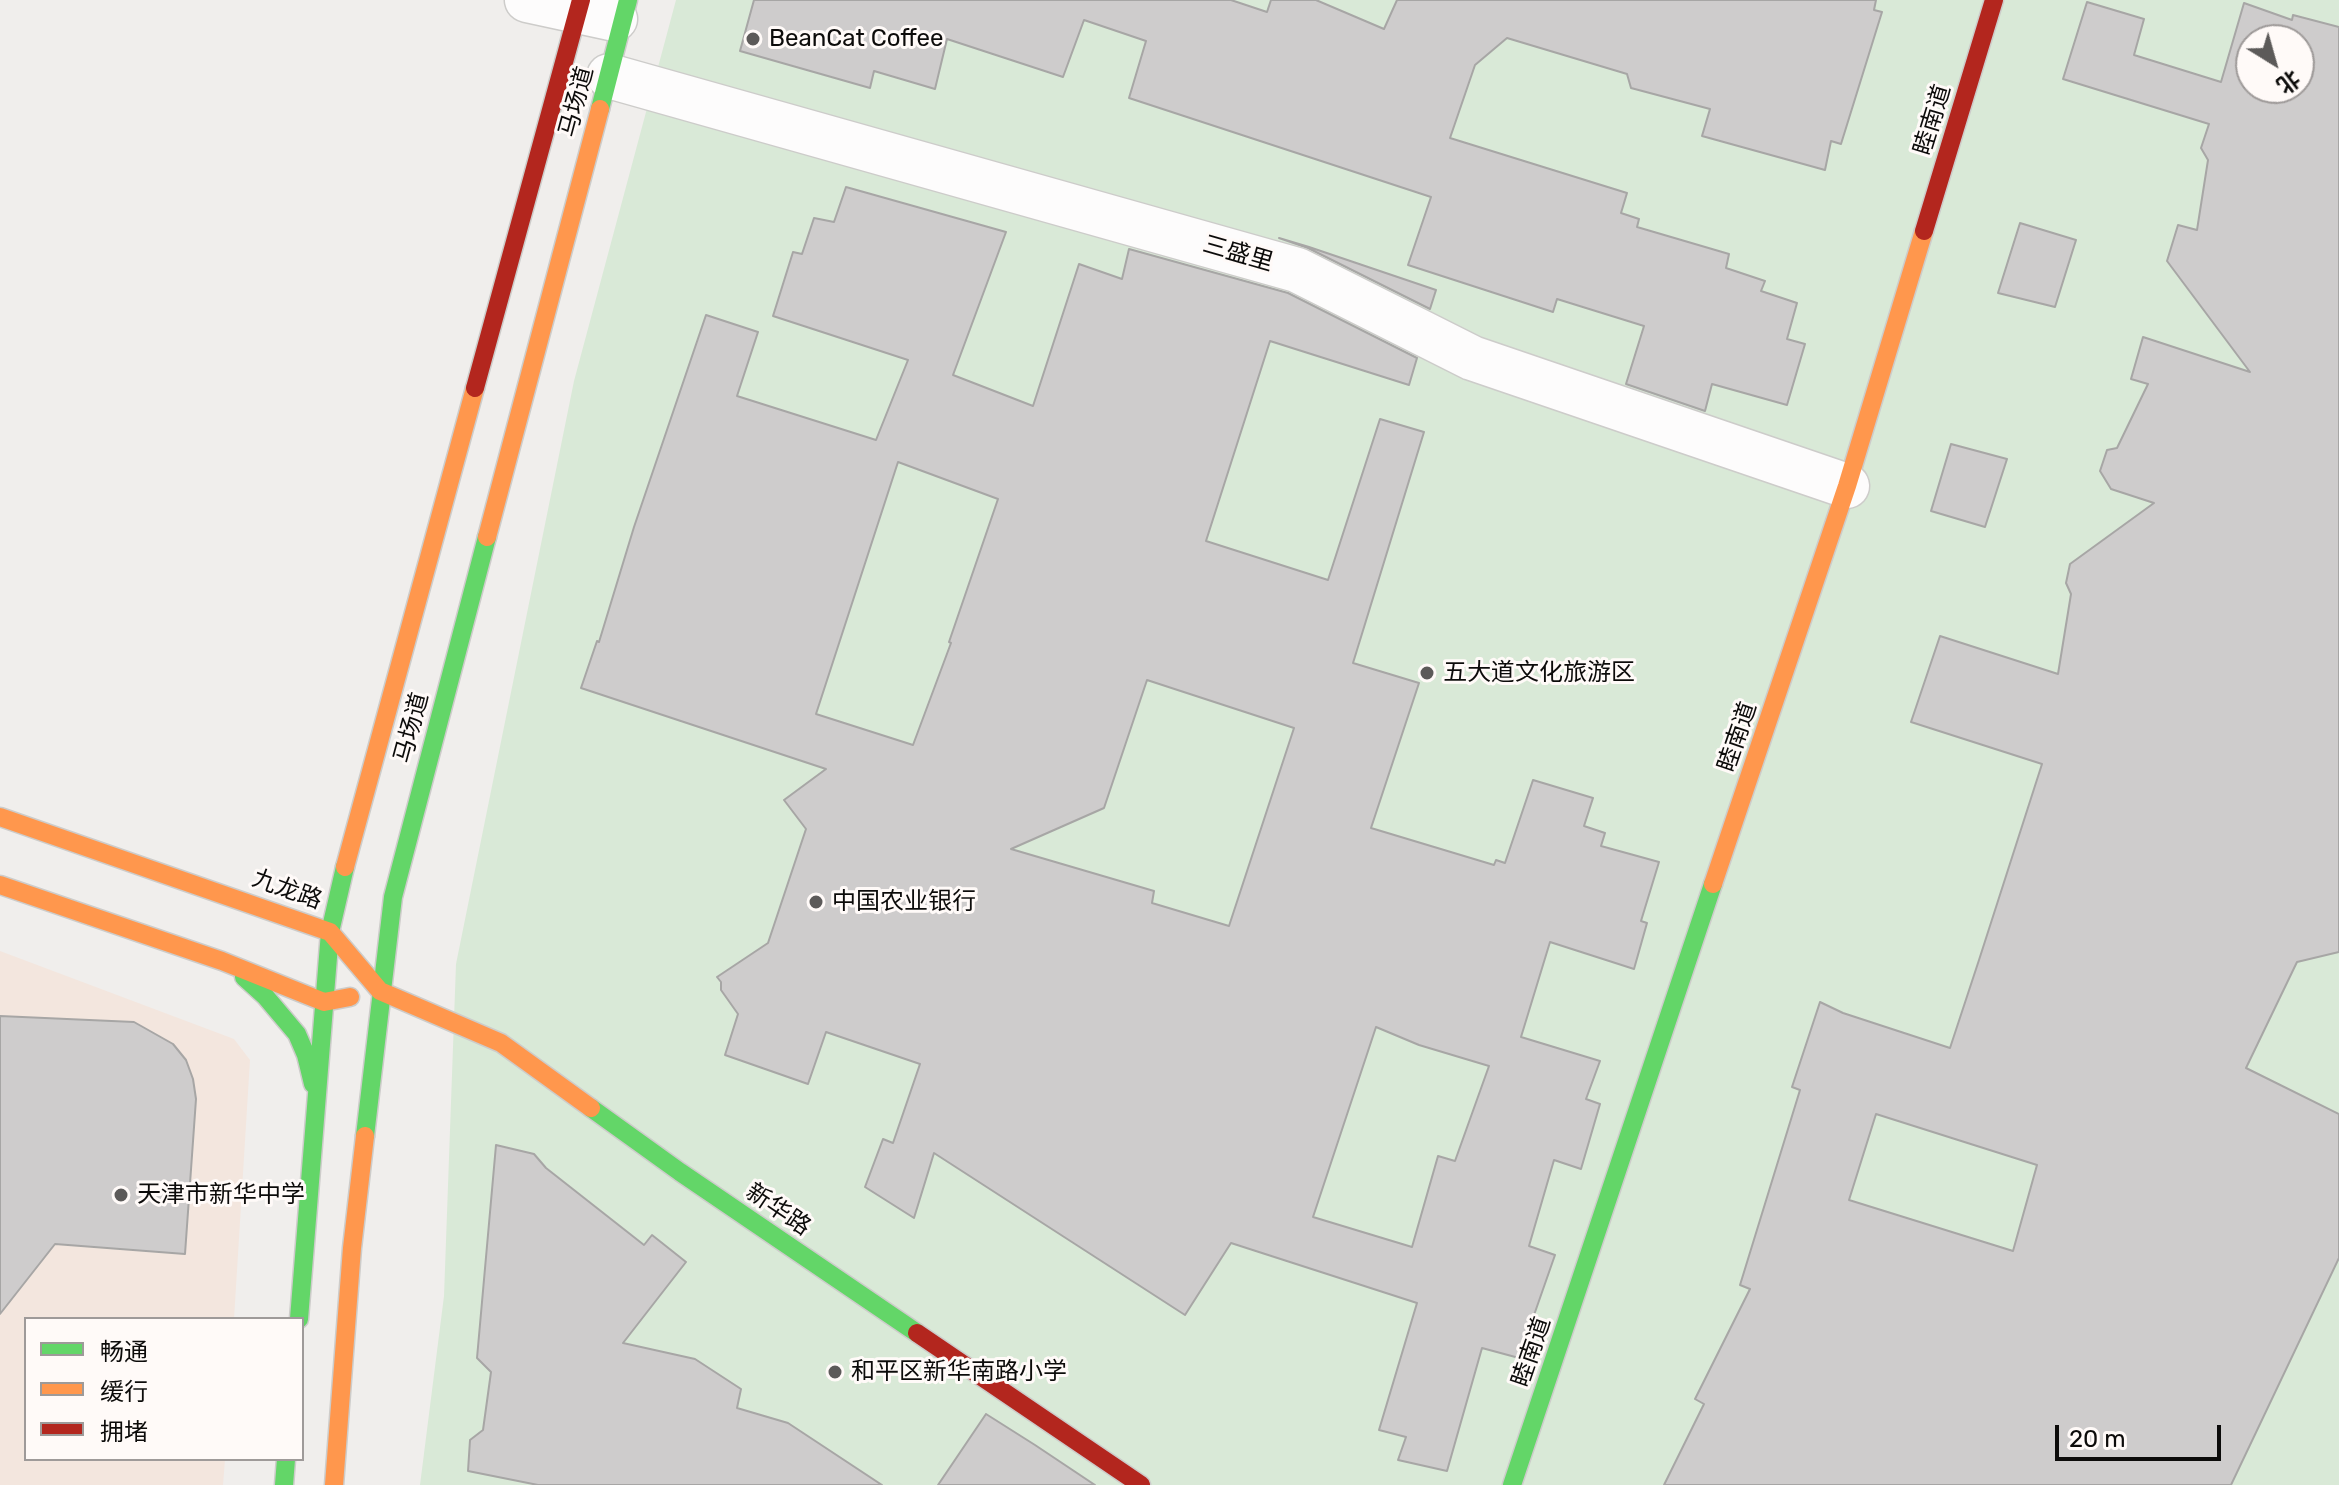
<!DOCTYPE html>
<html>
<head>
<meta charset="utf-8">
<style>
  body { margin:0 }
  #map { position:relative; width:2339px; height:1485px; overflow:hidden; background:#f0eeec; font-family:Rubik,"Noto Sans SC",sans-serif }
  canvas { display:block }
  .legend { position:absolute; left:24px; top:1317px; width:280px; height:144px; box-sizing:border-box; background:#fffaf8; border:2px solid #9e9a99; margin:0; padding:10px 14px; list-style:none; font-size:24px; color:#0c0b0a }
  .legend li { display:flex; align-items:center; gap:16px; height:40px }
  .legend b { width:40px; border:2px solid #9e9a99 }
  .north { position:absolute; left:2235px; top:24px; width:80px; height:80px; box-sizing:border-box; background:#fffaf8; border:2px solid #9e9a99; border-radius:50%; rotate:143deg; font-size:22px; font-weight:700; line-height:32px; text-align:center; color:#0c0b0a }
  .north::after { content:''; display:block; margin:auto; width:28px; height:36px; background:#5c5a59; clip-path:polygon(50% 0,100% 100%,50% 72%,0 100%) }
  .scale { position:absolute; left:2055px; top:1425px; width:166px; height:36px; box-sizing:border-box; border:4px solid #0c0b0a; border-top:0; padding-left:10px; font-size:24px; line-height:28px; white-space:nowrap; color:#0c0b0a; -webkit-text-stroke:6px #fffaf8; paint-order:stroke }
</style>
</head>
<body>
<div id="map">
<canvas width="2339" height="1485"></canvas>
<ul class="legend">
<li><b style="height:10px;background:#63d668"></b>畅通</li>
<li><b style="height:10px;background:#ff974d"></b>缓行</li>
<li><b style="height:10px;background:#b3261e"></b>拥堵</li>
</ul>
<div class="north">北</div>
<div class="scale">20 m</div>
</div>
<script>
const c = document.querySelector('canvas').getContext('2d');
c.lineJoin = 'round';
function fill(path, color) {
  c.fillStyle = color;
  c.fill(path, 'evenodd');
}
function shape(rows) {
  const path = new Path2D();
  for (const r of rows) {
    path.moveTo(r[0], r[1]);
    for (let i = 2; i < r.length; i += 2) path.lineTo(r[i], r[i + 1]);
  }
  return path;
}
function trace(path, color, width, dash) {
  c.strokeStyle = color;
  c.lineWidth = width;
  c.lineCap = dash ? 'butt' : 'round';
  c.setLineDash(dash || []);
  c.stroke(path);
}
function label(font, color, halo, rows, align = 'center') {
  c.font = font + ' Rubik,"Noto Sans SC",sans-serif';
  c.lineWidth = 6;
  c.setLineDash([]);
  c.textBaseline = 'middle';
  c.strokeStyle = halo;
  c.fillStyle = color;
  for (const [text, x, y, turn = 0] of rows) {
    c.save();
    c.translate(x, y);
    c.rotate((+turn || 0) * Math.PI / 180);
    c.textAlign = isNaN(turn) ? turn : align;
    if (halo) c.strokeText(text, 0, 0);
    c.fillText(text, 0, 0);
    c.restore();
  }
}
fill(shape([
  [0,951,234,1039,250,1060,234,1319,26,1319,26,1459,225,1459,223,1485,0,1485]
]), '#f3e6de');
fill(shape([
  [676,0,2339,0,2339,1485,420,1485,444,1296,456,964,574,381],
  [2251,40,2299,40,2299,88,2251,88]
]), '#d9e9d7');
const building = shape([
  [754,0,1231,0,1267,12,1271,0,1316,0,1384,29,1397,0,1876,0,1874,10,1882,12,1841,144,1831,141,1825,170,1702,136,1710,109,1631,88,1627,74,1507,38,1475,65,1450,138,1627,193,1621,213,1639,219,1637,227,1729,254,1726,268,1765,281,1761,291,1797,303,1787,339,1805,344,1787,405,1712,384,1705,411,1626,384,1644,326,1557,299,1553,312,1408,265,1431,197,1129,98,1146,41,1084,20,1063,77,947,39,935,89,874,71,870,88,740,51,754,0],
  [2087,2,2144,19,2134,55,2221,82,2244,3,2292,20,2293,15,2339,27,2339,952,2297,962,2246,1068,2339,1114,2339,1258,2231,1485,1664,1485,1704,1404,1695,1399,1750,1289,1740,1285,1800,1090,1792,1087,1820,1002,1843,1013,1950,1048,1979,960,2042,764,1911,722,1940,636,2058,674,2071,594,2066,583,2070,564,2154,503,2111,489,2100,471,2107,450,2117,448,2148,384,2131,379,2143,337,2250,372,2167,261,2178,225,2197,230,2208,160,2201,148,2209,124,2063,79,2087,2],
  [2251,40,2299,40,2299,88,2251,88,2251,40],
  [1876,1114,2037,1165,2013,1251,1849,1200,1876,1114],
  [846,187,1006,232,953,375,1033,406,1079,264,1122,279,1129,249,1288,293,1417,358,1409,385,1270,341,1206,541,1328,580,1380,419,1424,432,1353,663,1419,683,1371,828,1494,865,1496,860,1505,863,1533,780,1593,798,1584,826,1605,833,1601,846,1659,862,1641,921,1647,923,1634,969,1550,942,1521,1037,1600,1061,1586,1099,1600,1104,1581,1169,1554,1160,1529,1246,1555,1255,1519,1358,1482,1348,1447,1471,1398,1460,1406,1437,1379,1430,1417,1303,1231,1243,1185,1315,934,1153,914,1218,865,1187,883,1139,893,1143,920,1064,826,1032,808,1084,725,1055,738,1014,721,990,721,982,717,977,768,943,806,829,784,800,826,769,581,688,597,641,599,642,634,527,706,315,758,332,737,396,876,440,908,360,773,316,793,252,802,254,814,218,834,222,846,187],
  [898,462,998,499,949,642,951,643,913,745,816,714,898,462],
  [1147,680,1294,728,1229,926,1152,903,1154,891,1011,849,1104,808,1147,680],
  [1376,1027,1419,1045,1489,1066,1455,1161,1438,1156,1412,1247,1313,1217,1376,1027],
  [2020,223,2076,240,2055,307,1998,293,2020,223],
  [1279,238,1309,247,1436,290,1430,309,1308,248,1279,238],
  [1951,444,2007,459,1985,527,1931,511,1951,444],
  [0,1016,134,1022,173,1044,186,1060,193,1079,196,1099,185,1254,55,1244,0,1314,0,1016],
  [496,1145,534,1154,546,1168,644,1245,652,1235,686,1262,623,1343,695,1359,741,1389,737,1408,788,1423,882,1485,538,1485,468,1471,470,1440,483,1430,491,1372,477,1358,496,1145],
  [986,1414,1035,1445,1095,1485,938,1485,986,1414]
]);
fill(building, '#cecccc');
trace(building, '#a7a6a5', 2);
const street = shape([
  [527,0,615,19],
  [609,76,1297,270,1472,358,1847,486]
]);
const fast = shape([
  [600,109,628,0],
  [244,977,265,996,297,1034,306,1055,313,1084],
  [591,1108,680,1172,917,1333],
  [365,1136,393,897,487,537],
  [299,1319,330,932,345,867],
  [284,1485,286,1459],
  [1512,1485,1713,884]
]);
const slow = shape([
  [487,537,600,109],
  [0,817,330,932,380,991,501,1043,591,1108],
  [345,867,475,388],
  [1713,884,1847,486,1924,231],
  [0,885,222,961,324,1002,350,997],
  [334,1485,352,1248,365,1136]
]);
const jam = shape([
  [1924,231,1994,0],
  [475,388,581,0],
  [917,1333,1141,1485]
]);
trace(street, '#cdccca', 47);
trace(fast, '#cdccca', 21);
trace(slow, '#cdccca', 21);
trace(jam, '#cdccca', 21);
trace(street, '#fdfcfc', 44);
trace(fast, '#63d668', 18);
trace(slow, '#ff974d', 18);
trace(jam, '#b3261e', 18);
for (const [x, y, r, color] of [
  [753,39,8,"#5c5a59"],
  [1427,673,8,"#5c5a59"],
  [816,902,8,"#5c5a59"],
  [121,1195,8,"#5c5a59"],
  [835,1372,8,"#5c5a59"]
]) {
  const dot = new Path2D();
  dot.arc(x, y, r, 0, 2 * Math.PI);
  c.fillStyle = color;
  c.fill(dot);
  trace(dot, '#fffaf8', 3);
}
label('24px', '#0c0b0a', '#fffaf8', [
  ["BeanCat Coffee",769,39],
  ["五大道文化旅游区",1443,673],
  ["中国农业银行",832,902],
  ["天津市新华中学",137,1195],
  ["和平区新华南路小学",851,1372]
], 'left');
label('24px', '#0c0b0a', '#fffaf8', [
  ["马场道",577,102,-75],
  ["睦南道",1933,120,-73],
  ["三盛里",1238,254,16],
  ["马场道",412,728,-75],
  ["睦南道",1738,737,-71],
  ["九龙路",287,890,20],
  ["新华路",778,1210,34],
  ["睦南道",1532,1352,-71]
]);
</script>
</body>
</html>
